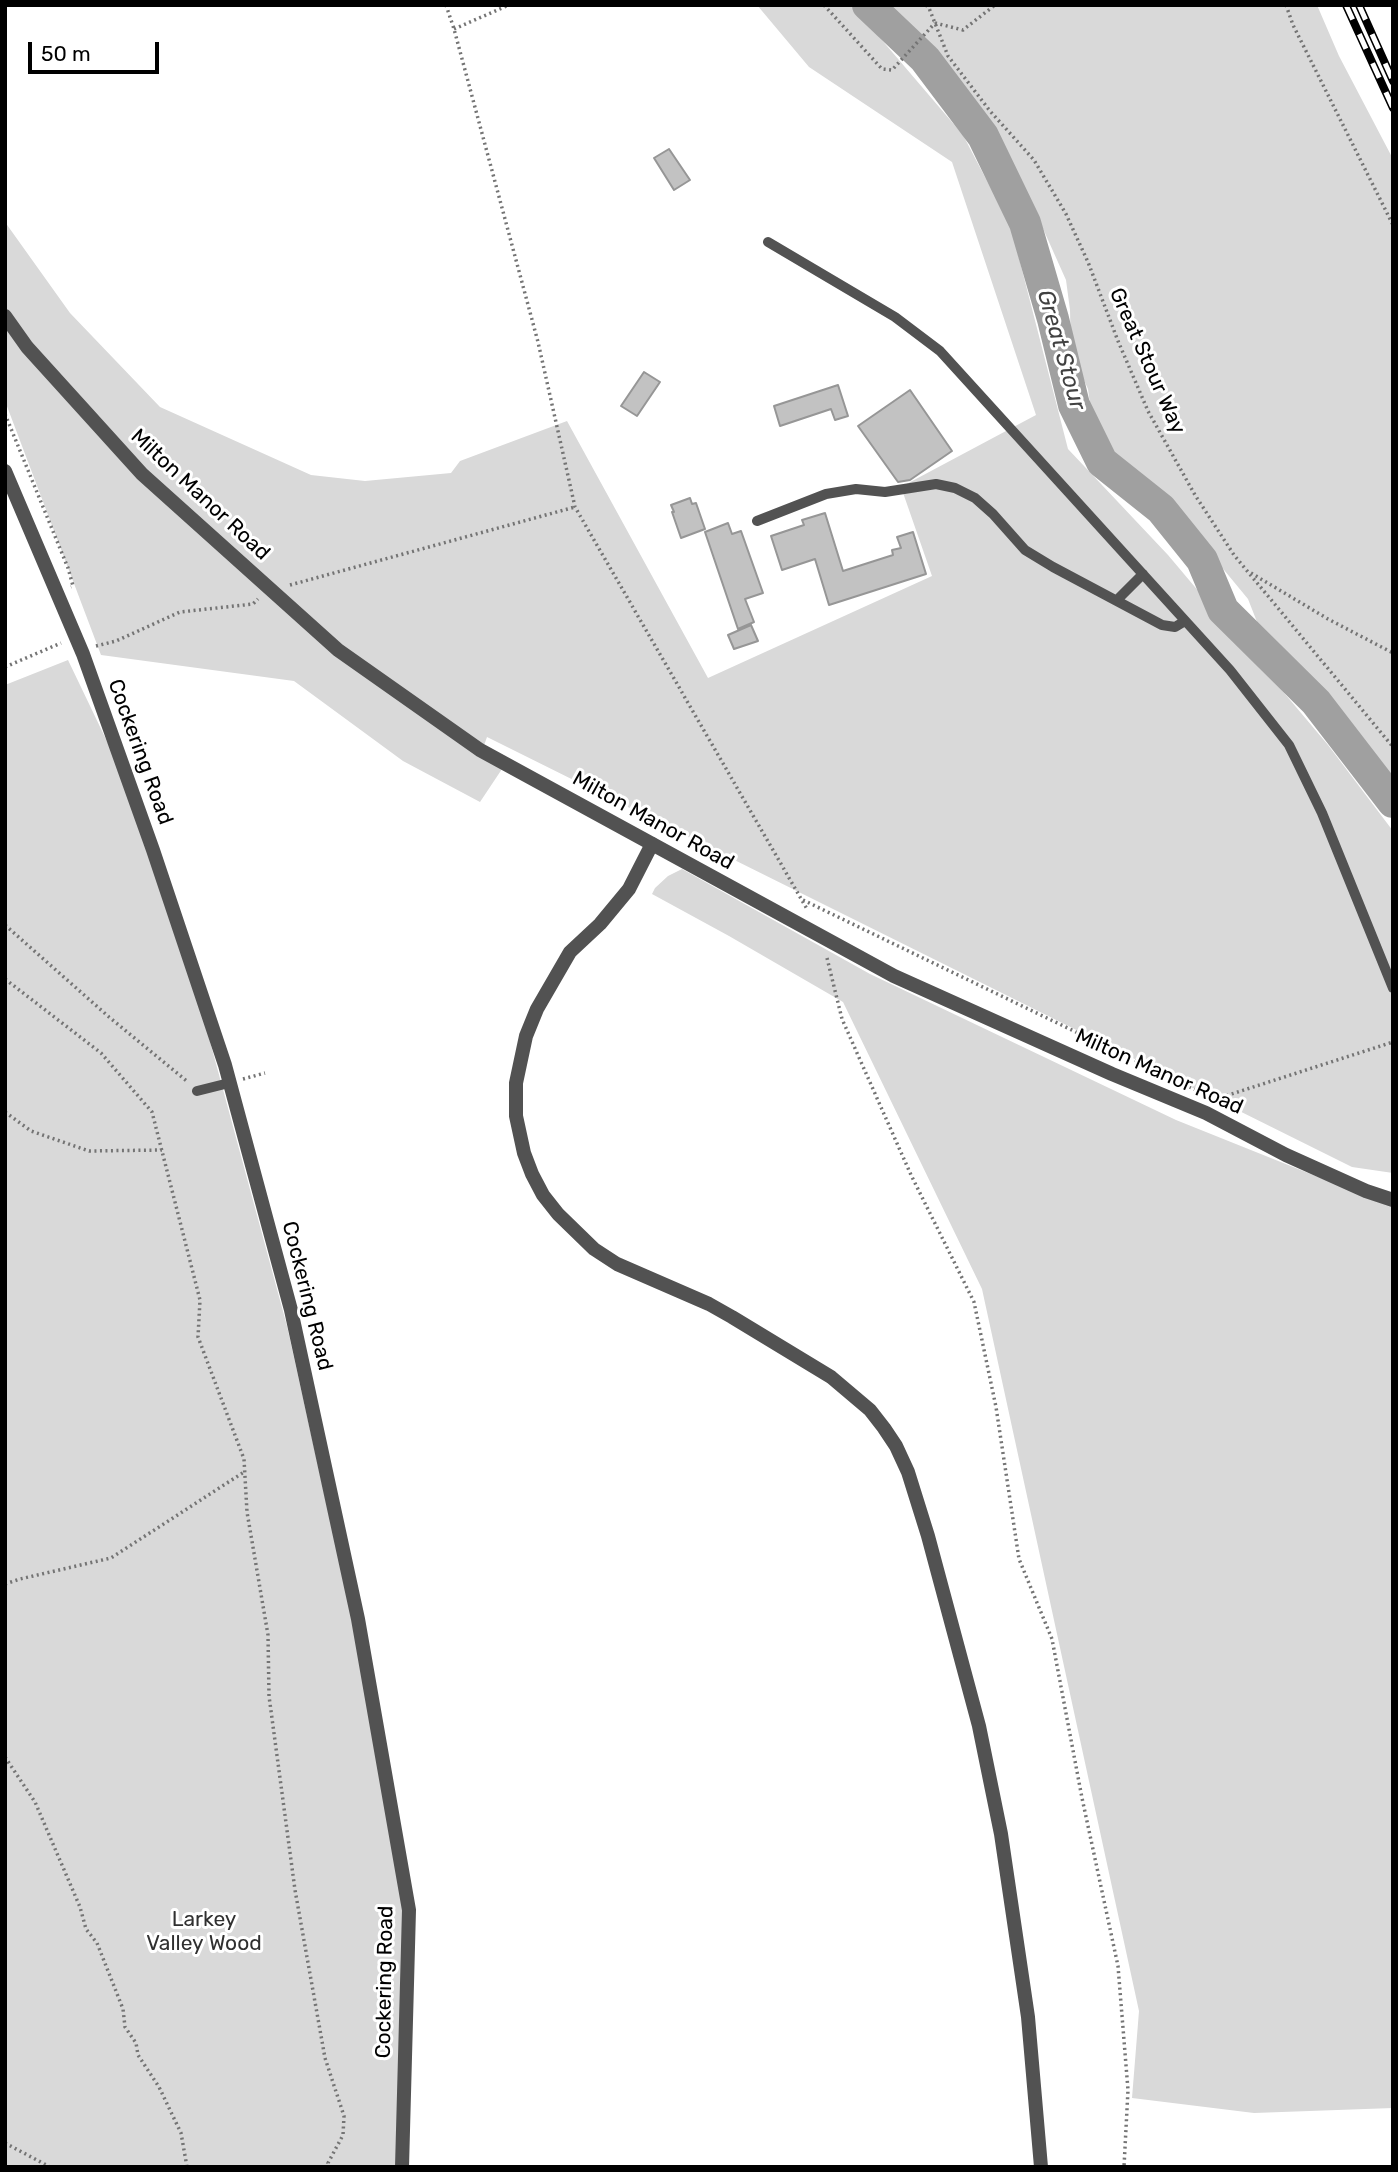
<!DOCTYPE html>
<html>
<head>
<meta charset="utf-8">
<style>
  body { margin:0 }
  #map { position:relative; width:1398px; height:2172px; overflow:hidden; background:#fff; font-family:Rubik,sans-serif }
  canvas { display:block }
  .frame { position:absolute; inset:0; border:7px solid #000; pointer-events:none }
  .scale { position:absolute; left:28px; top:42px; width:131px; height:32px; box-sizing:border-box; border:4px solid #000; border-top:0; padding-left:9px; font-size:21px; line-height:24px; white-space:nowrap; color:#000; -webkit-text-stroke:5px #fff; paint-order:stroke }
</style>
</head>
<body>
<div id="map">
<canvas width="1398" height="2172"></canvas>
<div class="frame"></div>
<div class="scale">50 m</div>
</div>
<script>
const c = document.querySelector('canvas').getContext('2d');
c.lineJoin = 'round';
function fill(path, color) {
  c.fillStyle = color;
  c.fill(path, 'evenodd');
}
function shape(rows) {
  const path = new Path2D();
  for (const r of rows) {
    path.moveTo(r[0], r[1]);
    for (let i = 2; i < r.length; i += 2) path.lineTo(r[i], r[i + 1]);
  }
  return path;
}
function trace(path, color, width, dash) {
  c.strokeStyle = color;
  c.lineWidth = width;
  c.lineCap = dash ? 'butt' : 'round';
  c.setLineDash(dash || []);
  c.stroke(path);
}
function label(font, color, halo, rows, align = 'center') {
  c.font = font + ' Rubik,sans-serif';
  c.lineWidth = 6;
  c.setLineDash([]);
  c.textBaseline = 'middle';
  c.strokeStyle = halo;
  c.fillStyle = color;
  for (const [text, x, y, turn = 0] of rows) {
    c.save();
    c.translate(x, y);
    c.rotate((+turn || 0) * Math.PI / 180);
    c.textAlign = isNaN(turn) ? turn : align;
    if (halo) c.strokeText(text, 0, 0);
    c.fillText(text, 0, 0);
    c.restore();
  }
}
fill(shape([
  [757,5,852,5,963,135,1011,227,1068,449,1168,555,1328,745,1393,831,1393,1173,1352,1167,487,737,480,757,502,769,480,802,403,761,294,681,101,655,5,401,5,222,70,313,160,407,311,475,365,481,451,473,460,461,567,421,708,678,932,576,901,487,1036,415,952,162,809,67],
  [882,5,1317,5,1339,56,1393,159,1393,787,1320,694,1275,642,1259,627,1248,599,1177,513,1143,479,1120,462,1093,427,1088,389,1071,352,1070,310,1066,280,1019,175,981,111,947,71,929,42],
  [68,660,125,779,179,927,287,1326,352,1619,404,1912,398,2167,5,2167,5,685],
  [682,869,870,974,1176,1120,1393,1207,1393,2108,1254,2113,1132,2098,1139,2011,982,1289,843,1002,729,936,652,894,655,888,668,876]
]), '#d9d9d9');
trace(shape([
  [868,5,925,59,983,136,1025,223,1053,319,1074,405,1102,462,1161,509,1202,560,1223,610,1316,702,1393,802]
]), '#a0a0a0', 32);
const building = shape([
  [669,149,690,180,674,190,654,158,669,149],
  [644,372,660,382,637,416,621,406,644,372],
  [838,385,848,416,835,420,831,409,780,426,774,406,838,385],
  [910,390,952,451,910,480,898,482,858,426,910,390],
  [690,498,692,504,696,503,705,529,681,538,672,512,674,512,671,505,690,498],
  [825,513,843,571,893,555,892,550,901,548,897,537,913,532,926,574,829,605,815,559,782,570,771,536,804,525,802,520,825,513],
  [728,523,732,534,741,531,763,593,745,599,754,622,738,629,705,532,728,523],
  [751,625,758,641,734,649,728,635,751,625]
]);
fill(building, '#c2c2c2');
trace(building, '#969696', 2);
trace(shape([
  [446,5,454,29,538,342,575,507,807,909],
  [824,5,882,69,892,70,935,23],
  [926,5,929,8,948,56,990,111,1034,160,1066,214,1088,262,1118,341,1148,411,1195,495,1234,555,1393,747],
  [1286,5,1293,25,1393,225],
  [935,23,963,30,995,5],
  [454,29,509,5],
  [5,414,68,568,73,586,71,587],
  [1251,573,1328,619,1393,653],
  [290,585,575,507],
  [96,646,116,641,180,612,253,604,258,599],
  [5,667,61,643],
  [803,900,1202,1093],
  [5,925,109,1017,188,1082],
  [827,958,842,1019,911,1175,974,1302,996,1407,1019,1559,1052,1639,1082,1798,1118,1966,1128,2090,1124,2167],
  [5,979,101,1053,152,1112,200,1300,198,1337,244,1459,247,1512,268,1635,269,1696,295,1890,325,2058,344,2116,343,2135,328,2163,330,2167],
  [243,1079,265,1073],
  [1216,1099,1393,1042],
  [5,1112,31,1131,89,1151,162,1150],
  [5,1584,20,1579,111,1558,244,1472],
  [5,1757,35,1802,80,1907,86,1929,97,1943,112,1981,123,2009,125,2027,136,2043,138,2055,159,2087,181,2133,187,2167],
  [5,2143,50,2167]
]), '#747474', 3.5, [2, 3.5]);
trace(shape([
  [768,242,895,317,940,351,1230,670,1289,745,1322,813,1393,988],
  [757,521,826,494,856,489,885,492,936,484,955,488,975,498,993,514,1025,550,1053,567,1162,625,1175,627,1185,621],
  [1117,600,1143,574],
  [197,1091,229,1083]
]), '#525252', 10);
trace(shape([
  [5,471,83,654,153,850,225,1065,291,1310,358,1619,409,1910,402,2167],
  [652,844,629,889,600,924,570,952,537,1009,526,1036,516,1083,516,1116,524,1153,532,1174,543,1195,558,1214,594,1249,617,1264,709,1304,732,1317,831,1377,870,1410,884,1428,896,1446,908,1472,928,1536,979,1726,1001,1834,1028,2017,1041,2167]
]), '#525252', 14);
trace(shape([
  [5,316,27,347,142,474,338,650,480,750,894,976,1112,1074,1206,1113,1286,1155,1366,1191,1393,1200]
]), '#525252', 14);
const rail = shape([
  [1346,5,1393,108],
  [1359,5,1393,81]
]);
trace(rail, '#000', 8);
trace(rail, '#fff', 5, [16]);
label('21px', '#000', '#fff', [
  ["Great Stour Way",1147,361,66],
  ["Milton Manor Road",200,495,43],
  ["Cockering Road",140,752,70],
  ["Milton Manor Road",653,821,29],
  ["Milton Manor Road",1159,1072,24],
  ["Cockering Road",307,1296,76],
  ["Cockering Road",385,1982,-89]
]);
label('21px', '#303030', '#fff', [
  ["Larkey",204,1920],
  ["Valley Wood",204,1944]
]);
label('italic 23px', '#414141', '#fff', [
  ["Great Stour",1061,350,74]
]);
</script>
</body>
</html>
